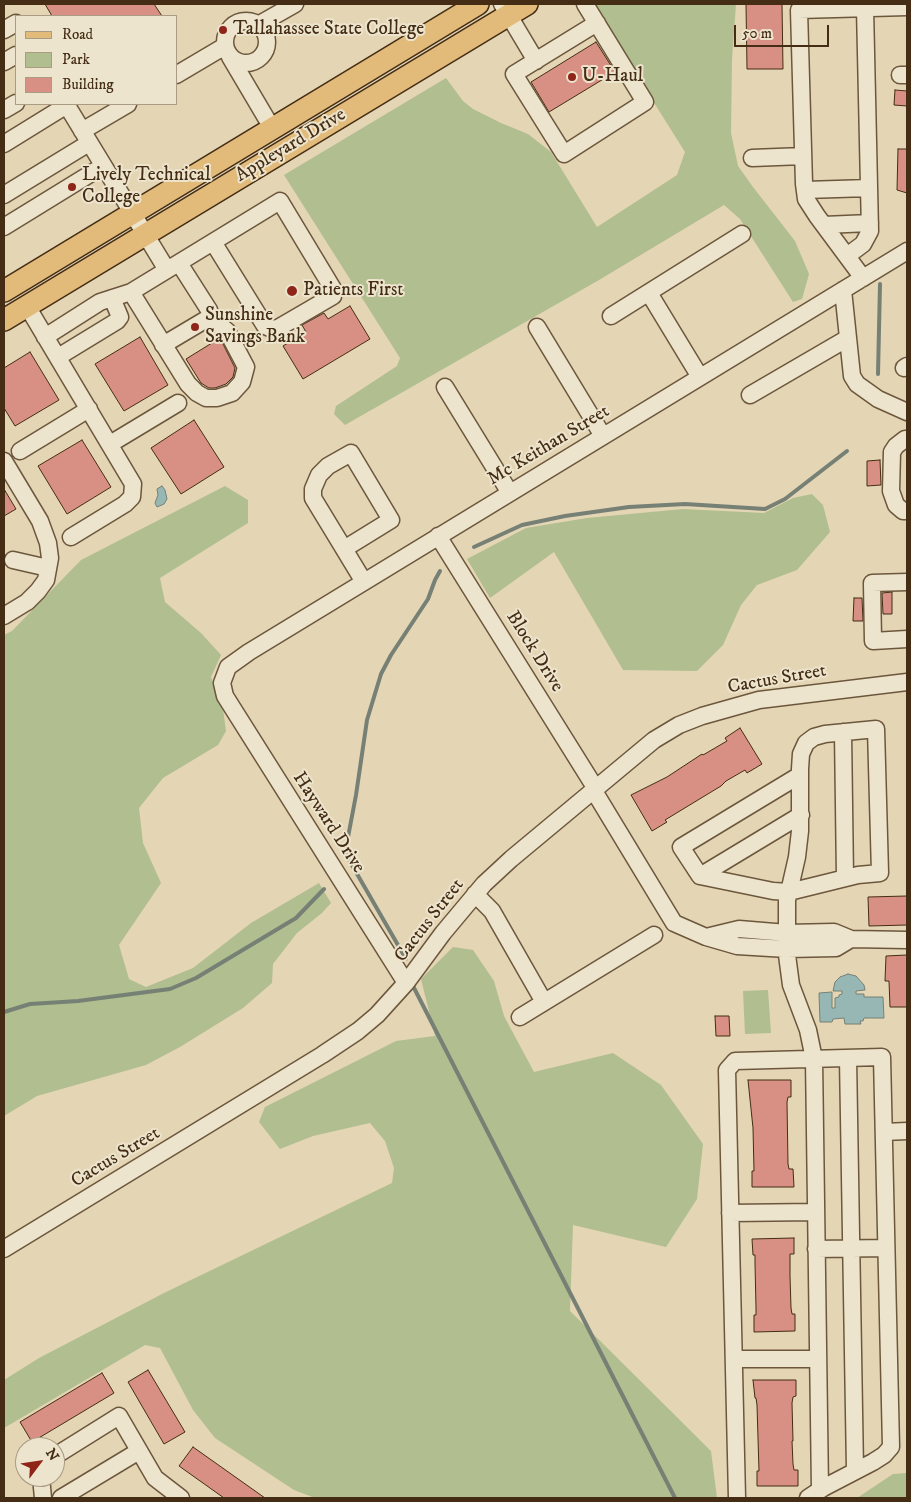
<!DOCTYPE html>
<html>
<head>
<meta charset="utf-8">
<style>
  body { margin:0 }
  #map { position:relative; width:911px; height:1502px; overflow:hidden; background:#e4d5b4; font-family:"IM FELL DW Pica",serif }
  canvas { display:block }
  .frame { position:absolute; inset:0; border:5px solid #442d14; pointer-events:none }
  .legend { position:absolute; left:15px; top:15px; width:162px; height:90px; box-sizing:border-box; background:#ede4ce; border:1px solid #a99b84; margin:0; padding:6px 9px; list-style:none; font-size:15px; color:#442d14 }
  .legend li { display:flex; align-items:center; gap:10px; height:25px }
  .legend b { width:25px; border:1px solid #a99b84 }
  .north { position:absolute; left:15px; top:1437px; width:50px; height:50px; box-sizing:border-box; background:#ede4ce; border:1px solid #a99b84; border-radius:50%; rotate:59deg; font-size:14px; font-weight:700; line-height:20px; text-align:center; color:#442d14 }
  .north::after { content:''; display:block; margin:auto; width:18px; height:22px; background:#8f2418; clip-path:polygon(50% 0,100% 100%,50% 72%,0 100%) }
  .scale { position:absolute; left:734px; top:25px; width:95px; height:22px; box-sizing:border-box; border:2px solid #442d14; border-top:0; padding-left:6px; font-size:15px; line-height:18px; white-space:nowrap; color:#442d14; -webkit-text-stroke:4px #ede4ce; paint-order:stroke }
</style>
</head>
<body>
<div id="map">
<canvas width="911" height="1502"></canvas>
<div class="frame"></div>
<ul class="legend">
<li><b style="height:6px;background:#e2ba7a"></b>Road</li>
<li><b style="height:14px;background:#b1be8f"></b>Park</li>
<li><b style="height:14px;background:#d89084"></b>Building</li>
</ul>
<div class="north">N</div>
<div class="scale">50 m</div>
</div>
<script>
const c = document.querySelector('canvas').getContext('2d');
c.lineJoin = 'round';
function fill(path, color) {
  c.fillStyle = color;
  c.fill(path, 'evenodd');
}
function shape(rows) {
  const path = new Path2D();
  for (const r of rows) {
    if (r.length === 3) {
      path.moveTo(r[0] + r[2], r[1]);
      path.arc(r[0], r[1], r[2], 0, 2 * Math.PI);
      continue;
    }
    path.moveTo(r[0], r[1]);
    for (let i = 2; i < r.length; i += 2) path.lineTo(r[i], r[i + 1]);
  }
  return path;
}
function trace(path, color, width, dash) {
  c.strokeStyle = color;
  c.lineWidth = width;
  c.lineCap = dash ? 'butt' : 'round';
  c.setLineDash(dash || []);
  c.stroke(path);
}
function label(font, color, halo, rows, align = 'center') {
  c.font = font + ' "IM FELL DW Pica",serif';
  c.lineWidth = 4;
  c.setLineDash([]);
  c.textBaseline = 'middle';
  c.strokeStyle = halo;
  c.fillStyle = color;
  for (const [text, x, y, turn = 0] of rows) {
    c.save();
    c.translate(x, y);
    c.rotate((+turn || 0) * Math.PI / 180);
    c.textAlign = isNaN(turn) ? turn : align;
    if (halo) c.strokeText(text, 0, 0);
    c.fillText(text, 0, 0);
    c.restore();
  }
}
fill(shape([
  [592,4,736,4,732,59,731,133,738,166,753,187,795,241,809,274,802,299,793,302,740,219,724,205,599,280,345,425,334,414,336,406,397,366,400,358,284,175,446,78,463,101,473,109,501,123,528,134,551,152,597,227,677,175,685,152],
  [225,486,248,500,248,523,160,578,165,602,201,633,221,655,211,677,223,709,226,731,218,745,163,778,139,808,143,843,161,883,119,945,129,979,146,987,193,968,251,923,319,883,331,903,322,913,297,933,273,964,272,983,243,1008,180,1047,146,1065,37,1096,4,1116,4,635,12,631,81,560],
  [812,494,823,505,830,532,797,570,757,585,741,605,723,645,697,671,623,670,554,552,490,598,467,559,526,528,587,518,683,509,764,513,793,498],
  [453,947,473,950,494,981,504,1016,534,1072,613,1053,661,1085,703,1144,697,1199,666,1247,573,1225,570,1311,711,1451,717,1498,315,1498,294,1490,215,1438,193,1410,160,1348,145,1345,4,1428,4,1380,39,1358,164,1293,392,1183,394,1168,385,1141,370,1123,313,1136,280,1149,259,1122,265,1107,396,1041,435,1036,421,979],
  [768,990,771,1033,745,1034,743,991],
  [907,1473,907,1498,857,1498,893,1474]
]), '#b1be8f');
const water = shape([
  [162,486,165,490,167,499,164,504,157,507,155,503,158,495,157,489,162,486],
  [848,974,856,976,864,985,865,990,856,991,856,994,864,994,864,997,883,997,884,1018,864,1018,863,1021,860,1021,861,1024,845,1024,844,1018,833,1019,832,1022,820,1022,819,993,832,992,832,1008,835,1008,835,998,839,997,839,995,842,994,842,991,833,991,835,982,840,977,848,974]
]);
fill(water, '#97b7b5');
trace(water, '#768075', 1);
trace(shape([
  [878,374,880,284],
  [474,547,522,525,565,516,629,507,685,504,765,509,785,499,847,451],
  [406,959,345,853,356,795,367,720,381,674,391,655,428,599,435,580,440,571],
  [412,984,675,1498],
  [4,1012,30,1004,78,1001,170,989,196,978,296,918,324,889]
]), '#768075', 4);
const building = shape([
  [45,4,154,4,162,16,52,16,45,4],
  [746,4,782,4,783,69,747,69,746,4],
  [596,42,615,72,549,112,531,82,596,42],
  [895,90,907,91,907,106,894,105,895,90],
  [898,149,907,149,907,193,897,190,898,149],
  [350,306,370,339,303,379,283,346,306,332,302,325,324,313,328,319,350,306],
  [140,337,168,385,124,411,95,364,140,337],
  [220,338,235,368,233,377,226,384,215,388,209,388,201,383,186,359,220,338],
  [30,352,59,400,15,426,4,408,4,368,30,352],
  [194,420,224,467,181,494,151,448,194,420],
  [82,440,111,487,67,514,38,466,82,440],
  [880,460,881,485,867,486,867,461,880,460],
  [4,489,16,509,4,516,4,489],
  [892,592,892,614,883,614,882,593,892,592],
  [854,598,862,598,863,621,853,621,854,598],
  [740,728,762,764,747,773,745,770,726,781,721,786,665,820,667,822,652,831,631,795,667,777,702,754,703,755,727,741,725,738,740,728],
  [907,896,907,925,869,926,868,897,907,896],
  [907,955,907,1007,890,1007,889,981,885,981,886,956,907,955],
  [715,1016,729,1016,730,1036,716,1036,715,1016],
  [748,1080,791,1080,791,1097,788,1097,787,1102,788,1164,789,1169,793,1169,794,1187,752,1187,752,1171,754,1171,753,1128,748,1080],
  [794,1238,794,1254,790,1254,790,1276,791,1308,792,1314,795,1314,795,1331,754,1332,754,1315,756,1315,756,1308,755,1263,755,1255,753,1255,752,1239,794,1238],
  [148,1370,185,1432,164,1444,128,1382,148,1370],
  [102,1373,114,1393,32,1442,20,1422,102,1373],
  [753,1380,796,1380,796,1396,793,1397,792,1403,793,1441,792,1441,793,1464,794,1470,798,1470,798,1486,757,1486,757,1471,759,1471,757,1405,756,1398,755,1398,753,1380],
  [193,1447,265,1498,224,1498,179,1466,193,1447]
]);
fill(building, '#d89084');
trace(building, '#442d14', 1);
const minor = shape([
  [502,4,536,61],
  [585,4,645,102,564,154,514,74,597,23],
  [246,42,21],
  [258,25,295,4],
  [4,30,16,23],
  [230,57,272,128],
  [4,62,16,55],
  [176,75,225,46],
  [900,75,907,75],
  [66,104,167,270],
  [4,110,16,103],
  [82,131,128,104],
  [4,144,67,105],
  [752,158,803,156],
  [805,190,869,188],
  [4,195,89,143],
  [824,225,870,223],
  [4,227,103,166],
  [847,256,863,244,870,231,865,8],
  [863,278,817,216,806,199,804,184,799,10,907,7],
  [843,290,852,376,857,384,878,399,907,412],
  [131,292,188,384,197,393,206,398,217,398,232,393,242,382,246,367,227,331,210,317,209,310,179,263],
  [649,293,700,377],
  [27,306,133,484,132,497,125,504,71,537],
  [611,316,742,234],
  [537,327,603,436],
  [45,337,100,302,131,292,280,201,333,289,333,296,278,328,272,329,265,326,213,242],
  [163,345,210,317],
  [58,357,117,321,120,317,112,298],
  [904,368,907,366],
  [445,387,510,493],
  [750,395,848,338],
  [907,439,905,439,896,446,892,452,891,491,896,505,903,511,907,511],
  [110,444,178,403],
  [20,451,89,409],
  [4,461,40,521,48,543,50,558,46,580,38,591,27,602,4,616],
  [438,536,596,789],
  [344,549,391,520,351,453,328,466,319,475,313,489,313,498,344,549,364,582],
  [13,560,48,568],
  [907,582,872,583,873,641,907,639],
  [843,732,845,878],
  [800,775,681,847,700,876,773,891,789,892,858,875,880,873,876,729,825,734,814,737,806,743,801,754,800,769,800,831,797,857,789,892,787,900,787,955,791,985,808,1030,814,1059,820,1490],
  [594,791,674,923,706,937,737,946,787,949,836,948,851,939],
  [700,876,801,815],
  [475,894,492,911,544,1002],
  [706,937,739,929,787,933,834,932,851,939,907,940],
  [406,983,225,696,222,683,228,667,249,652,364,582,907,251],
  [520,1017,654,935],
  [848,1058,855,1470],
  [884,1132,907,1131],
  [730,1213,816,1212],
  [4,1249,322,1055,358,1031,377,1015,406,983,443,933,484,884,511,859,654,740,679,725,702,716,759,700,907,682],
  [816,1249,886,1248],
  [734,1359,818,1359],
  [55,1456,119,1416,155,1478,181,1498],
  [41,1477,43,1498],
  [61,1498,139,1451],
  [737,1498,727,1070,735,1061,882,1057,891,1447,884,1455,873,1462,823,1488,808,1498]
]);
const major = shape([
  [4,291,478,4],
  [4,320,527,4]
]);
trace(minor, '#6c573c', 19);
trace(major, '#442d14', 24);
trace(minor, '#ede4ce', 16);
trace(major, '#e2ba7a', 21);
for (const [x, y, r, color] of [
  [223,30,5,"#8f2418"],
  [572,77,5,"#8f2418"],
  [72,187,5,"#8f2418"],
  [292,291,6,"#8f2418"],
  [195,327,5,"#8f2418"]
]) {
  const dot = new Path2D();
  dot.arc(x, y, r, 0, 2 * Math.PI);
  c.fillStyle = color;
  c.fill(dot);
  trace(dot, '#ede4ce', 2);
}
label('19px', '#442d14', '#ede4ce', [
  ["Tallahassee State College",233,30],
  ["U-Haul",582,77],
  ["Lively Technical",82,176],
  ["College",82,198],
  ["Patients First",303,291],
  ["Sunshine",205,316],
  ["Savings Bank",205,338]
], 'left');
label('19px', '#442d14', '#ede4ce', [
  ["Appleyard Drive",291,146,-31],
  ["Mc Keithan Street",549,446,-31],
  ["Block Drive",534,652,58],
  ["Cactus Street",777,680,-10],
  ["Hayward Drive",328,823,57],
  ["Cactus Street",430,921,-52],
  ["Cactus Street",116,1158,-31]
]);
</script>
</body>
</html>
